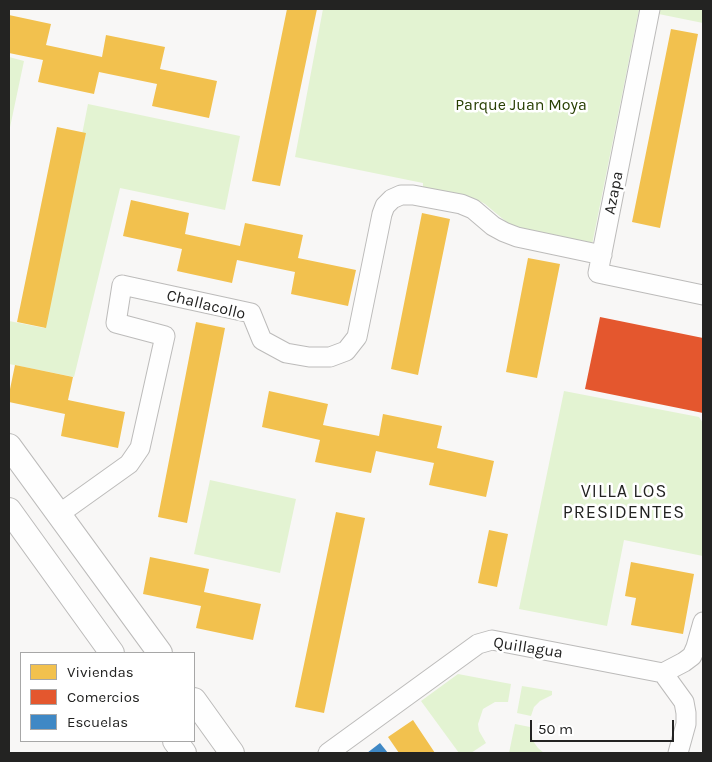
<!DOCTYPE html>
<html>
<head>
<meta charset="utf-8">
<style>
  body { margin:0 }
  #map { position:relative; width:712px; height:762px; overflow:hidden; background:#f8f7f6; font-family:Karla,sans-serif }
  canvas { display:block }
  .frame { position:absolute; inset:0; border:10px solid #232322; pointer-events:none }
  .legend { position:absolute; left:20px; top:652px; width:175px; height:90px; box-sizing:border-box; background:#fff; border:1px solid #a7a7a7; margin:0; padding:6px 9px; list-style:none; font-size:15px; color:#232322 }
  .legend li { display:flex; align-items:center; gap:10px; height:25px }
  .legend b { width:25px; border:1px solid #a7a7a7 }
  .scale { position:absolute; left:530px; top:720px; width:144px; height:22px; box-sizing:border-box; border:2px solid #232322; border-top:0; padding-left:6px; font-size:15px; line-height:18px; white-space:nowrap; color:#232322; -webkit-text-stroke:4px #fff; paint-order:stroke }
</style>
</head>
<body>
<div id="map">
<canvas width="712" height="762"></canvas>
<div class="frame"></div>
<ul class="legend">
<li><b style="height:14px;background:#f2c14e"></b>Viviendas</li>
<li><b style="height:14px;background:#e4572e"></b>Comercios</li>
<li><b style="height:14px;background:#3f88c5"></b>Escuelas</li>
</ul>
<div class="scale">50 m</div>
</div>
<script>
const c = document.querySelector('canvas').getContext('2d');
c.lineJoin = 'round';
function fill(path, color) {
  c.fillStyle = color;
  c.fill(path, 'evenodd');
}
function shape(rows) {
  const path = new Path2D();
  for (const r of rows) {
    path.moveTo(r[0], r[1]);
    for (let i = 2; i < r.length; i += 2) path.lineTo(r[i], r[i + 1]);
  }
  return path;
}
function trace(path, color, width, dash) {
  c.strokeStyle = color;
  c.lineWidth = width;
  c.lineCap = dash ? 'butt' : 'round';
  c.setLineDash(dash || []);
  c.stroke(path);
}
function label(font, color, halo, rows, align = 'center') {
  c.font = font + ' Karla,sans-serif';
  c.lineWidth = 5;
  c.setLineDash([]);
  c.textBaseline = 'middle';
  c.strokeStyle = halo;
  c.fillStyle = color;
  for (const [text, x, y, turn = 0] of rows) {
    c.save();
    c.translate(x, y);
    c.rotate((+turn || 0) * Math.PI / 180);
    c.textAlign = isNaN(turn) ? turn : align;
    if (halo) c.strokeText(text, 0, 0);
    c.fillText(text, 0, 0);
    c.restore();
  }
}
fill(shape([
  [323,9,703,9,703,23,639,10,592,245,521,230,510,225,485,204,476,199,423,187,423,183,295,157],
  [9,57,24,61,9,132],
  [88,104,240,136,225,210,120,188,74,377,9,364,9,321,44,328],
  [564,391,699,417,703,423,703,556,624,540,607,626,519,609],
  [210,480,296,499,280,573,194,554],
  [458,674,511,684,508,702,495,702,483,709,478,724,479,731,486,743,471,753,459,753,421,701],
  [522,686,552,691,552,695,540,701,534,707,531,716,517,713],
  [515,724,530,727,533,741,538,748,544,753,509,753]
]), '#e3f3d2');
fill(shape([
  [287,9,317,9,280,186,252,181],
  [9,15,51,24,46,45,102,57,106,35,165,47,160,69,217,81,209,118,152,106,157,84,99,72,94,94,38,82,43,60,9,53],
  [671,29,698,34,660,228,632,222],
  [57,127,86,133,46,328,17,322],
  [131,200,189,213,185,234,240,246,245,223,303,235,298,258,356,270,348,306,291,294,295,272,237,260,232,283,177,271,182,249,123,236],
  [422,213,450,219,418,375,391,369],
  [528,258,560,264,537,378,506,372],
  [196,322,225,328,187,523,158,517],
  [15,365,73,377,68,400,125,412,118,448,61,436,65,414,9,402,9,394],
  [269,391,328,404,323,425,379,436,383,414,442,426,437,448,494,461,486,497,429,485,434,463,376,451,371,473,315,462,320,440,262,427],
  [336,512,365,518,324,713,295,707],
  [489,530,508,534,497,587,478,583],
  [150,557,209,569,204,592,261,604,253,640,196,628,201,606,143,594],
  [631,562,694,574,683,634,631,625,636,598,625,596],
  [413,720,435,753,399,753,388,737]
]), '#f2c14e');
fill(shape([
  [600,317,703,338,703,413,585,389]
]), '#e4572e');
fill(shape([
  [380,743,388,753,367,753]
]), '#3f88c5');
const minor = shape([
  [650,9,598,273,703,295],
  [59,514,129,464,140,448,165,336,116,323,122,285,251,313,262,340,286,353,309,357,330,357,346,351,357,337,382,214,385,206,392,199,401,195,413,195,461,204,473,209,493,226,504,232,517,237,602,255],
  [663,673,684,702,686,713,686,724,678,753],
  [328,753,478,644,492,640,663,673,684,662,692,656,696,647,703,622]
]);
const tertiary = shape([
  [9,446,160,653],
  [9,510,112,653],
  [194,700,232,753],
  [175,741,184,753]
]);
trace(minor, '#bcbbba', 21);
trace(tertiary, '#bcbbba', 26);
trace(minor, '#fefefe', 19);
trace(tertiary, '#fefefe', 24);
label('16px', '#283f03', '#fff', [
  ["Parque Juan Moya",521,105]
]);
label('16px', '#232322', '#fff', [
  ["Azapa",614,193,-79],
  ["Challacollo",206,305,14],
  ["Quillagua",528,648,9]
]);
c.letterSpacing = '1px';
label('18px', '#232322', '#fff', [
  ["VILLA LOS",624,492],
  ["PRESIDENTES",624,513]
]);
c.letterSpacing = '0px';
</script>
</body>
</html>
